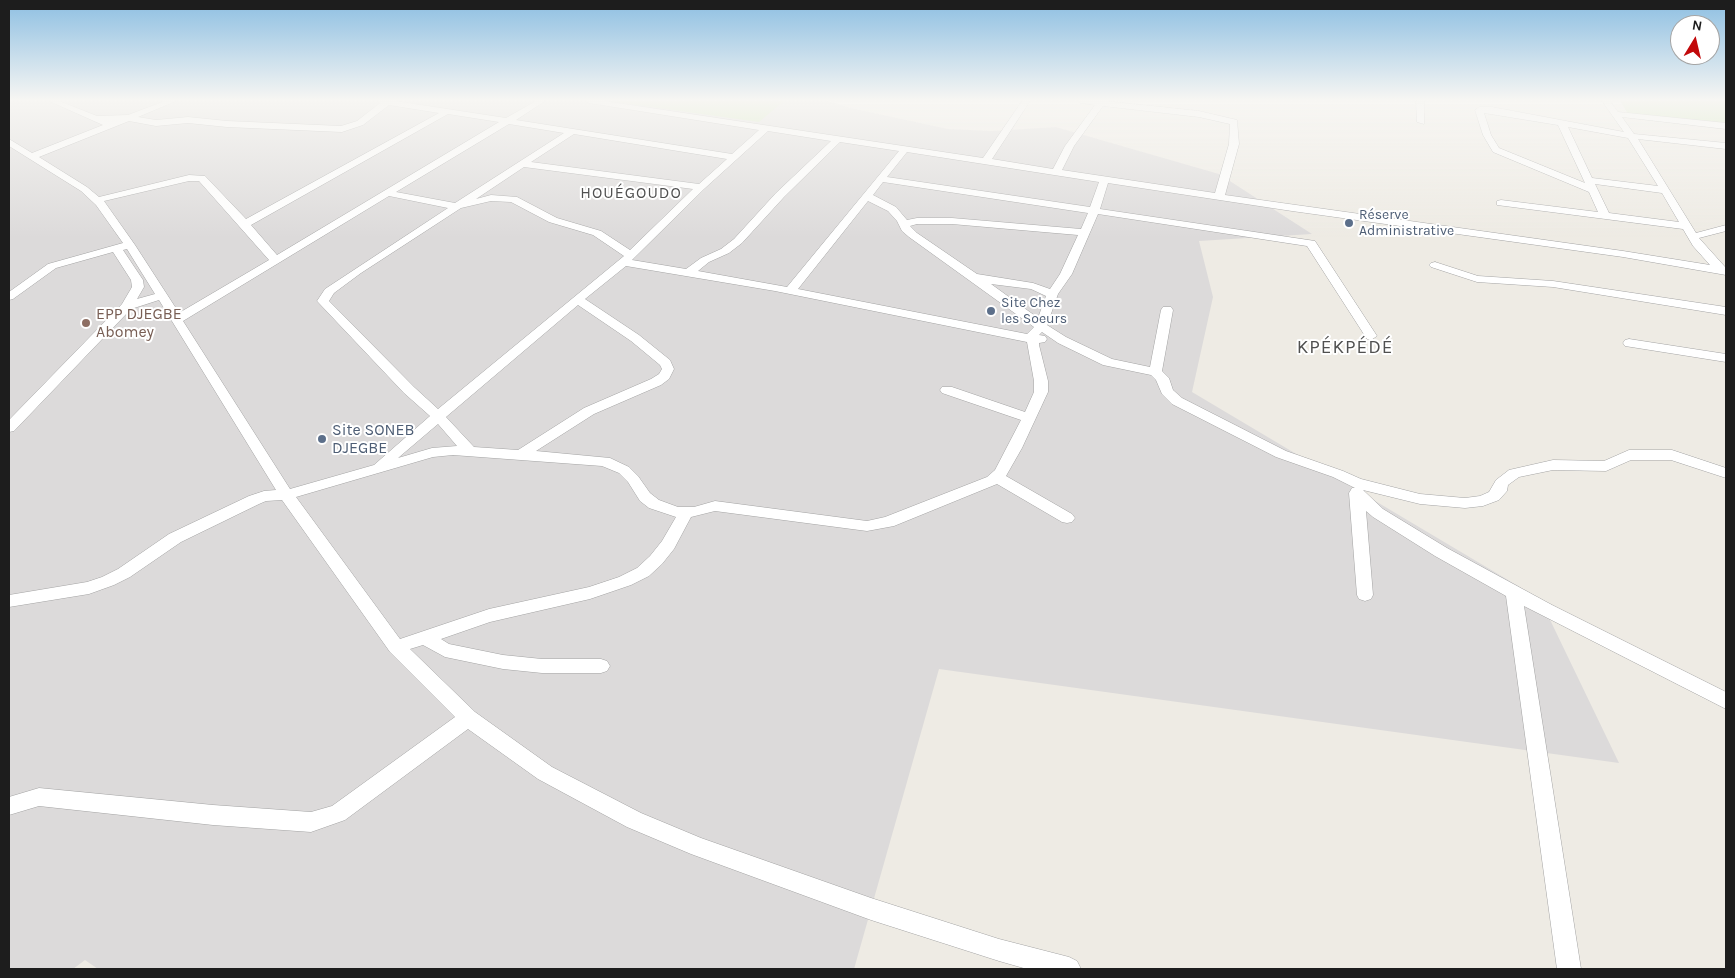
<!DOCTYPE html>
<html>
<head>
<meta charset="utf-8">
<style>
  body { margin:0 }
  #map { position:relative; width:1735px; height:978px; overflow:hidden; background:#eeebe4; font-family:Karla,sans-serif }
  canvas { display:block }
  .frame { position:absolute; inset:0; border:10px solid #1d1d1d; pointer-events:none }
  .north { position:absolute; left:1670px; top:15px; width:50px; height:50px; box-sizing:border-box; background:#fff; border:1px solid #a5a5a5; border-radius:50%; rotate:9deg; font-size:14px; font-weight:700; line-height:20px; text-align:center; color:#1d1d1d }
  .north::after { content:''; display:block; margin:auto; width:18px; height:22px; background:#c2090b; clip-path:polygon(50% 0,100% 100%,50% 72%,0 100%) }
</style>
</head>
<body>
<div id="map">
<canvas width="1735" height="978"></canvas>
<div class="frame"></div>
<div class="north">N</div>
</div>
<script>
const c = document.querySelector('canvas').getContext('2d');
c.lineJoin = 'round';
function fill(path, color) {
  c.fillStyle = color;
  c.fill(path, 'evenodd');
}
function shape(rows) {
  const path = new Path2D();
  for (const r of rows) {
    path.moveTo(r[0], r[1]);
    for (let i = 2; i < r.length; i += 2) path.lineTo(r[i], r[i + 1]);
  }
  return path;
}
function trace(path, color, width, dash) {
  c.strokeStyle = color;
  c.lineWidth = width;
  c.lineCap = dash ? 'butt' : 'round';
  c.setLineDash(dash || []);
  c.stroke(path);
}
function label(font, color, halo, rows, align = 'center') {
  c.font = font + ' Karla,sans-serif';
  c.lineWidth = 4;
  c.setLineDash([]);
  c.textBaseline = 'middle';
  c.strokeStyle = halo;
  c.fillStyle = color;
  for (const [text, x, y, turn = 0] of rows) {
    c.save();
    c.translate(x, y);
    c.rotate((+turn || 0) * Math.PI / 180);
    c.textAlign = isNaN(turn) ? turn : align;
    if (halo) c.strokeText(text, 0, 0);
    c.fillText(text, 0, 0);
    c.restore();
  }
}
fill(shape([
  [9,101,827,101,851,108,948,129,992,131,1056,127,1219,174,1312,234,1199,241,1213,297,1192,392,1540,599,1619,763,939,669,854,969,98,969,85,960,73,969,9,969]
]), '#dcdada');
fill(shape([
  [608,101,784,101,759,122],
  [1620,101,1726,101,1726,125,1628,114]
]), '#c9e6ac');
const minor = shape([
  [49,101,59,101,97,116,128,115,165,101,176,101,138,117,156,120,188,117,227,121,341,126,357,121,380,103,377,101,395,101,506,118,536,101,545,101,516,120,732,154,759,130,589,103,585,101,604,101,983,158,1022,101,1030,101,992,159,1053,169,1065,146,1095,105,1080,103,1079,101,1105,101,1199,111,1237,120,1239,144,1225,195,1623,251,1710,265,1693,246,1683,229,1497,205,1497,201,1501,200,1598,212,1589,192,1493,152,1483,135,1475,110,1479,107,1492,107,1624,132,1602,101,1610,101,1618,112,1726,123,1726,129,1622,117,1634,134,1726,143,1726,149,1638,139,1696,233,1726,225,1726,231,1699,238,1726,268,1726,275,1623,257,1292,211,1108,183,1100,209,1315,241,1377,336,1371,340,1367,339,1307,246,1098,214,1072,274,1058,294,1047,325,1066,337,1112,359,1150,367,1161,310,1163,307,1171,307,1173,310,1162,371,1169,378,1173,390,1182,398,1286,451,1343,471,1361,479,1420,494,1465,498,1480,496,1489,492,1496,480,1509,470,1553,460,1604,461,1629,450,1672,450,1726,468,1726,478,1671,460,1631,460,1606,471,1553,470,1519,477,1508,485,1507,491,1499,500,1483,506,1465,508,1420,504,1363,490,1383,509,1447,548,1552,605,1726,692,1726,709,1524,606,1581,969,1557,969,1506,596,1435,556,1373,517,1366,511,1373,595,1371,599,1365,601,1359,599,1357,595,1349,493,1352,488,1355,488,1333,477,1276,457,1172,404,1162,394,1156,380,1151,375,1103,365,1058,343,1042,332,1039,335,1045,336,1047,339,1045,342,1039,343,1039,345,1048,381,1048,392,1022,448,1006,476,1072,514,1075,518,1072,522,1067,523,1062,522,997,484,894,526,867,531,715,511,691,517,674,549,662,564,649,576,631,585,590,599,490,622,441,639,449,644,503,655,542,659,601,659,607,661,610,666,607,671,601,673,542,673,503,669,445,657,423,645,410,649,475,712,552,767,641,813,701,838,871,898,999,939,1069,957,1077,961,1081,969,1027,969,999,961,871,920,691,854,627,827,538,779,468,729,345,820,311,832,213,825,39,806,9,815,9,797,39,788,213,805,311,812,332,806,455,717,390,652,282,500,266,501,259,504,181,542,130,577,114,585,89,594,9,607,9,595,87,582,102,577,118,569,169,534,249,496,264,491,276,490,159,300,131,309,14,431,9,432,9,420,122,304,132,287,131,280,113,252,56,268,13,299,9,300,9,292,48,264,123,243,96,205,81,191,9,146,9,139,32,153,103,125,49,101],
  [389,105,439,113,246,219,205,176,189,175,99,197,87,187,39,157,129,121,156,126,188,123,227,127,342,132,363,125,389,105],
  [1103,106,1199,117,1230,124,1229,144,1215,193,1062,170,1074,146,1103,106],
  [1484,113,1558,125,1585,183,1499,148,1491,135,1484,113],
  [448,114,499,122,277,255,251,225,448,114],
  [509,124,564,133,455,203,396,192,509,124],
  [1568,127,1628,138,1658,186,1592,178,1568,127],
  [768,131,831,141,776,193,734,239,721,249,701,258,686,269,632,260,704,189,768,131],
  [574,134,727,159,699,184,531,162,574,134],
  [840,142,899,151,787,287,698,271,709,262,729,253,742,243,784,197,840,142],
  [907,152,1099,182,1090,207,887,177,907,152],
  [524,167,693,189,630,250,601,231,557,218,517,197,491,195,476,199,524,167],
  [189,181,199,181,269,260,179,313,135,245,104,201,189,181],
  [883,182,1088,213,1081,229,952,218,917,218,907,220,896,207,873,195,883,182],
  [1595,184,1662,193,1679,222,1609,213,1595,184],
  [389,196,448,208,325,289,317,301,404,393,430,416,374,465,290,489,183,321,389,196],
  [491,201,511,202,549,222,593,235,624,256,438,409,414,387,329,301,334,293,361,273,461,208,491,201],
  [868,201,888,211,897,221,902,231,909,237,1034,327,1027,334,798,289,868,201],
  [917,224,952,224,1078,235,1060,274,1050,289,1033,283,977,274,917,233,910,226,917,224],
  [127,249,155,294,137,299,144,287,143,280,123,250,127,249],
  [626,266,775,291,1027,342,1034,381,1034,392,1025,412,952,387,942,387,940,390,942,393,1021,420,995,470,987,477,885,517,867,521,715,501,694,507,678,507,659,500,650,493,638,476,629,467,610,458,536,451,594,414,661,385,669,379,674,369,670,360,639,335,585,299,626,266],
  [991,284,1031,289,1046,296,1038,318,991,284],
  [578,305,631,341,660,365,662,369,659,374,651,379,584,408,518,450,474,447,446,417,578,305],
  [438,424,457,446,432,448,398,458,438,424],
  [453,455,602,466,619,473,628,482,640,501,649,508,676,517,662,541,650,556,637,568,619,577,589,587,489,609,400,639,296,497,433,457,453,455],
  [1416,101,1424,101,1424,124,1417,122,1416,101],
  [1435,262,1478,276,1553,281,1726,307,1726,315,1553,287,1477,282,1431,267,1429,265,1431,263,1435,262],
  [1629,339,1726,354,1726,362,1625,346,1623,343,1625,340,1629,339]
]);
trace(minor, '#a4a4a4', 1);
fill(minor, '#fff');
const sky = c.createLinearGradient(0, 0, 0, 238);
sky.addColorStop(0, '#8dbfe2');
sky.addColorStop(0.42, '#f7f6f3');
sky.addColorStop(1, '#f7f6f300');
c.fillStyle = sky;
c.fillRect(0, 0, 1735, 238);
for (const [x, y, r, color] of [
  [1349,223,5,"#5c6f8a"],
  [991,311,5,"#5c6f8a"],
  [86,323,5,"#8d6e63"],
  [322,439,5,"#5c6f8a"]
]) {
  const dot = new Path2D();
  dot.arc(x, y, r, 0, 2 * Math.PI);
  c.fillStyle = color;
  c.fill(dot);
  trace(dot, '#fff', 2);
}
label('14px', '#4e5e75', '#fff', [
  ["Réserve",1359,215],
  ["Administrative",1359,231],
  ["Site Chez",1001,303],
  ["les Soeurs",1001,319]
], 'left');
c.letterSpacing = '1px';
label('16px', '#505050', '#fff', [
  ["HOUÉGOUDO",631,193]
]);
c.letterSpacing = '0px';
label('16px', '#785e54', '#fff', [
  ["EPP DJEGBE",96,314],
  ["Abomey",96,332]
], 'left');
label('16px', '#4e5e75', '#fff', [
  ["Site SONEB",332,430],
  ["DJEGBE",332,448]
], 'left');
c.letterSpacing = '1px';
label('19px', '#505050', '#fff', [
  ["KPÉKPÉDÉ",1345,348]
]);
c.letterSpacing = '0px';
</script>
</body>
</html>
